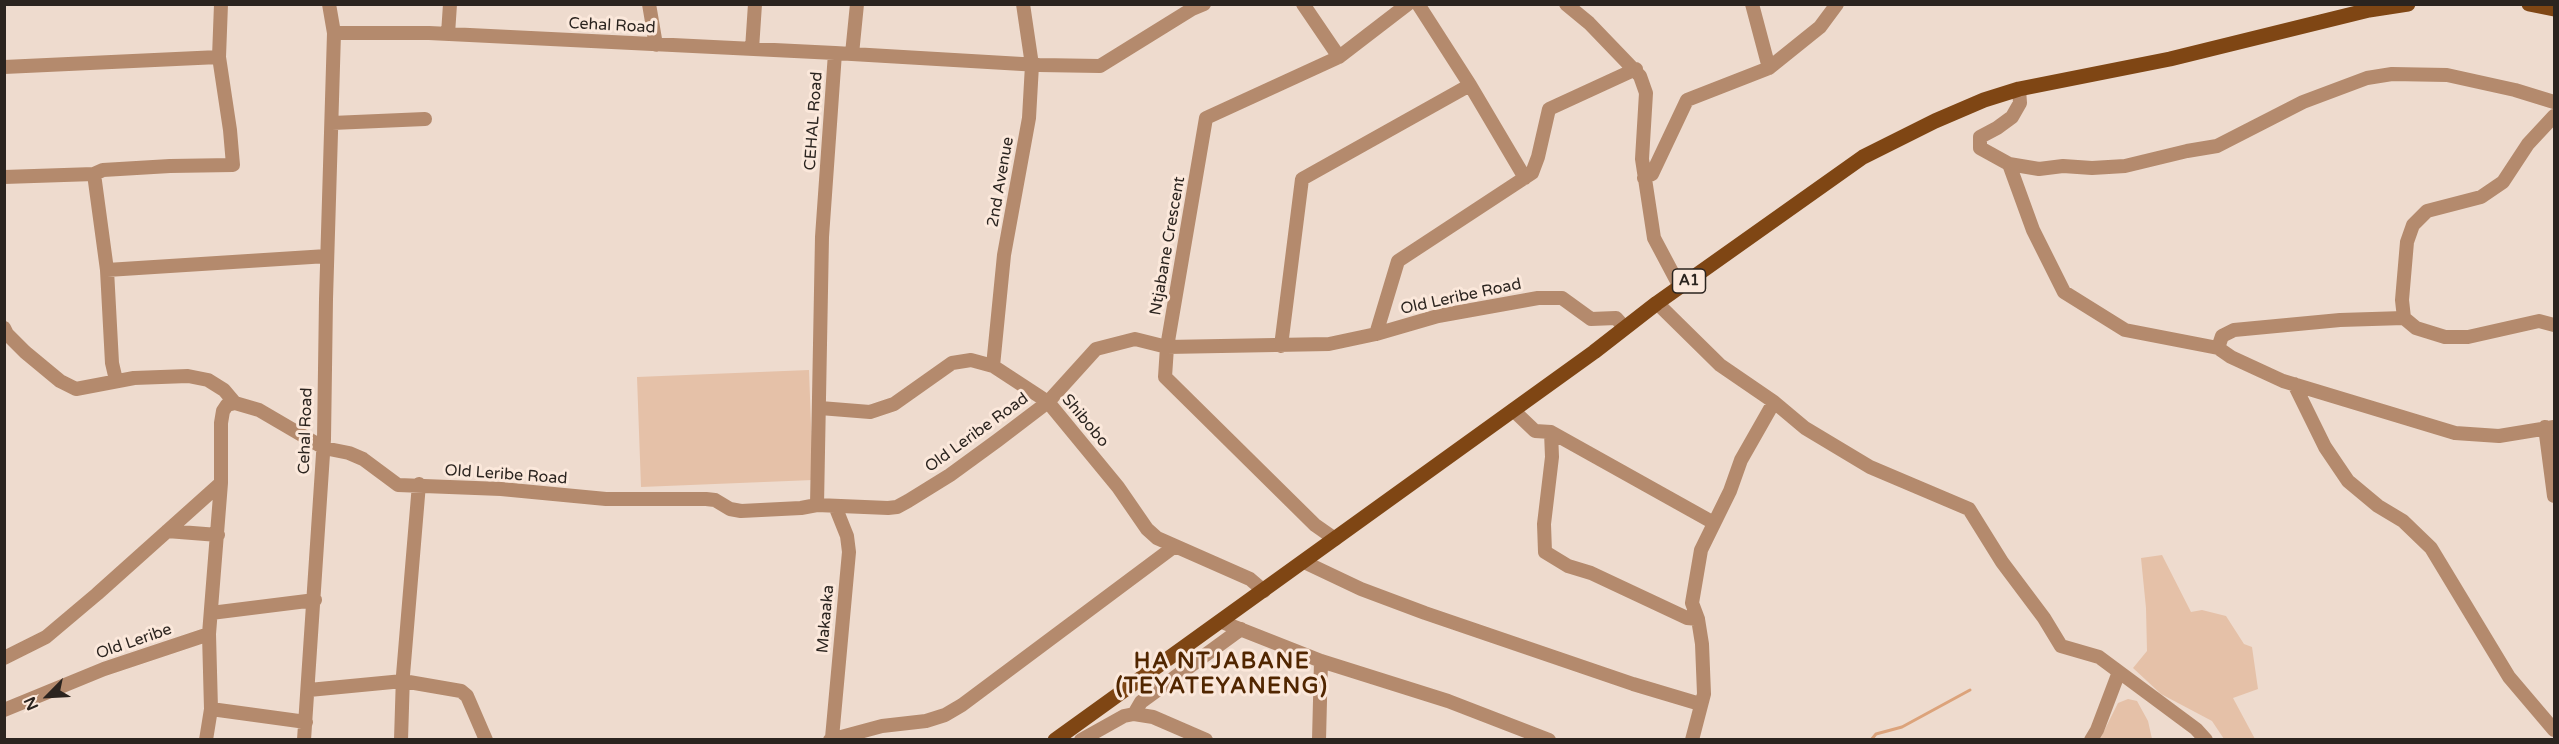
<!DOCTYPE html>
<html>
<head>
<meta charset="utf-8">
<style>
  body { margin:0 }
  #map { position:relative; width:2559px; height:744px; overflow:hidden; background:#eedbce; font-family:"Varela Round",sans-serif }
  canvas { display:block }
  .frame { position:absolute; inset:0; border:6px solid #2b241f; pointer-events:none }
  .north { position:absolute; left:18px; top:666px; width:60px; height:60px; -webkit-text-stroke:4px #fbe8db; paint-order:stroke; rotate:246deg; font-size:16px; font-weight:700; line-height:24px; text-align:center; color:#2b241f }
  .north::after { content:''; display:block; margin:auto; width:21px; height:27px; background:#2b241f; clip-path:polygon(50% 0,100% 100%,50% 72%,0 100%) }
</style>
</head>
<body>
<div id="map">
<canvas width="2559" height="744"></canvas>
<div class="frame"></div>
<div class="north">N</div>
</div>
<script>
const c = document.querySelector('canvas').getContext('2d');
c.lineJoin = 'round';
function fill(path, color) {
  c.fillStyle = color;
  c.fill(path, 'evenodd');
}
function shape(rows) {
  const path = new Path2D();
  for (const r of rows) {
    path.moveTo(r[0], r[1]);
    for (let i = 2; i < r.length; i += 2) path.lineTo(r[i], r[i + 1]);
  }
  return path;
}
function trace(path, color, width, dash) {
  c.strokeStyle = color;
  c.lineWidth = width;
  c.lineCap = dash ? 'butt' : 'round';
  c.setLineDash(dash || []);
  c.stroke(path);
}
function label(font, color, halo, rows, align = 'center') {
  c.font = font + ' "Varela Round",sans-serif';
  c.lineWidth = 6;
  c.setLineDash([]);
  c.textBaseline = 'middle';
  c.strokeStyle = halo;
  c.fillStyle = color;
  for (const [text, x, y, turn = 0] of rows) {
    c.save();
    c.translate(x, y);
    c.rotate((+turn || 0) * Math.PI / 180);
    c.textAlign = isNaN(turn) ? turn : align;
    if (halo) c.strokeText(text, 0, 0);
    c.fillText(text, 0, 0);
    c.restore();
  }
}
fill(shape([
  [809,370,813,480,641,487,637,377],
  [2162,555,2191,612,2202,610,2226,616,2244,644,2252,647,2258,689,2233,698,2255,739,2224,739,2212,721,2161,694,2133,668,2147,651,2146,608,2141,558],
  [2128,699,2137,701,2148,721,2152,739,2100,739,2118,703]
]), '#e5c1a8');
trace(shape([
  [1871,740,1876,734,1902,727,1970,690]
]), '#dca37b', 3);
trace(shape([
  [329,4,334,33],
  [649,4,656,45],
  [1303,4,1339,57],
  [1418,4,1470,85,1525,178],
  [1566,4,1589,23,1640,76,1646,93,1642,159,1654,238,1680,287],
  [448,34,450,4],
  [752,49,755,4],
  [852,54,857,4],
  [4,67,219,57],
  [1769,68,1820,27,1837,4],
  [2019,89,2020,103,2012,117,1997,128,1980,137,1980,148,2009,164,2033,230,2064,292,2125,330,2218,348,2231,357,2283,381,2455,433,2499,436,2554,427],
  [332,123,425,119],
  [2009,164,2039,169,2063,166,2092,168,2125,166,2187,151,2217,146,2303,102,2367,78,2392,74,2447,75,2515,90,2554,102],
  [94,174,107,270,112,363,116,380],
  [4,177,94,174,103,170,170,166,233,165,230,130,219,57,221,4],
  [1644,178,1652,174,1687,100,1769,68,1752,4],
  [107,270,327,256],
  [1657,303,1720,365,1774,402,1805,428,1870,467,1969,509,2002,562,2044,618,2061,646,2099,657,2196,729,2206,740],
  [2404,318,2402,300,2407,242,2413,225,2427,211,2481,197,2503,182,2528,144,2554,116],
  [4,328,7,334,25,352,60,381,76,389,134,378,188,376,208,380,224,390,235,403],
  [1376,334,1398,261,1532,173,1538,157,1549,109,1636,69],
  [1281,346,1302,179,1470,85],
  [2218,348,2222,336,2234,330,2340,320,2404,318,2416,328,2445,337,2468,337,2539,321,2554,325],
  [993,366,1004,255,1029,118,1032,65,1023,4],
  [2294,384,2325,447,2348,481,2378,506,2403,521,2431,548,2509,677,2554,730],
  [820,408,870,412,894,404,952,363,971,360,993,366,1048,402,1118,487,1147,529,1157,538,1250,579,1264,591],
  [1513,410,1535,431,1551,432,1714,523],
  [2545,427,2554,496],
  [1551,432,1552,457,1544,524,1545,552,1568,566,1591,573,1687,618,1698,619],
  [817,505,822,237,835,53,1039,65,1100,66,1192,9,1204,4],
  [167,531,218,535],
  [1335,539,1315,525,1165,377,1167,347,1206,118,1339,57,1408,4],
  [1304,562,1361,589,1425,613,1633,684,1700,704],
  [211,613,315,600],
  [1222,622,1321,661,1448,701,1549,740],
  [4,658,46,637,97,594,221,483],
  [309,690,403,681,461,691,467,696,486,740],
  [211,709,306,722],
  [4,710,104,669,209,634],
  [1134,714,1141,702,1241,629],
  [832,738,849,552,847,536,835,506],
  [206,740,211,709,209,634,221,483,221,423,223,411,227,405,235,403,259,410,324,448,349,453,363,459,398,485,501,489,606,499,706,499,715,500,730,509,741,511,801,508,817,505,888,508,897,507,908,501,950,475,998,440,1048,402,1096,349,1135,339,1167,347,1329,344,1376,334,1438,316,1538,298,1562,298,1591,319,1616,318,1625,328],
  [304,740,324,439,326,299,334,33,429,33,835,53],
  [401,740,403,675,419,484],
  [830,740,882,726,926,721,945,715,962,705,1175,546],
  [1081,740,1124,716,1134,714,1153,717,1206,740],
  [1319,740,1321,661],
  [1692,740,1704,694,1702,644,1698,619,1692,603,1701,550,1730,491,1741,460,1774,402],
  [2091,740,2097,730,2119,672]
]), '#b48a6d', 14);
trace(shape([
  [2529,4,2554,9],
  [1055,740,1594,352,1657,303,1863,157,1935,121,1984,100,2019,89,2170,59,2369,10,2408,4]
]), '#7f4614', 15);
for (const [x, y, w] of [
  [1689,281,33]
]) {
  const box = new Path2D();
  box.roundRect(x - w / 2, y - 12, w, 24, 4.5);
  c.fillStyle = '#fbe8db';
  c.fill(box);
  trace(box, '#2b241f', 1.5);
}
label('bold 15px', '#2b241f', null, [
  ["A1",1689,281]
]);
label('16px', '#2b241f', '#fbe8db', [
  ["Cehal Road",612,26,3],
  ["CEHAL Road",814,121,-86],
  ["2nd Avenue",1001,182,-80],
  ["Ntjabane Crescent",1168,246,-80],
  ["Old Leribe Road",1461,297,-12],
  ["Shibobo",1085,421,50],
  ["Cehal Road",306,431,-88],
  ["Old Leribe Road",977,433,-36],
  ["Old Leribe Road",506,475,4],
  ["Makaaka",826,619,-85],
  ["Old Leribe",134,642,-19]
]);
c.letterSpacing = '1.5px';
label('bold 22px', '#512600', '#fbe8db', [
  ["HA NTJABANE",1222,662],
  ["(TEYATEYANENG)",1222,687]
]);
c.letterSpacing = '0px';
</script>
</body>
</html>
